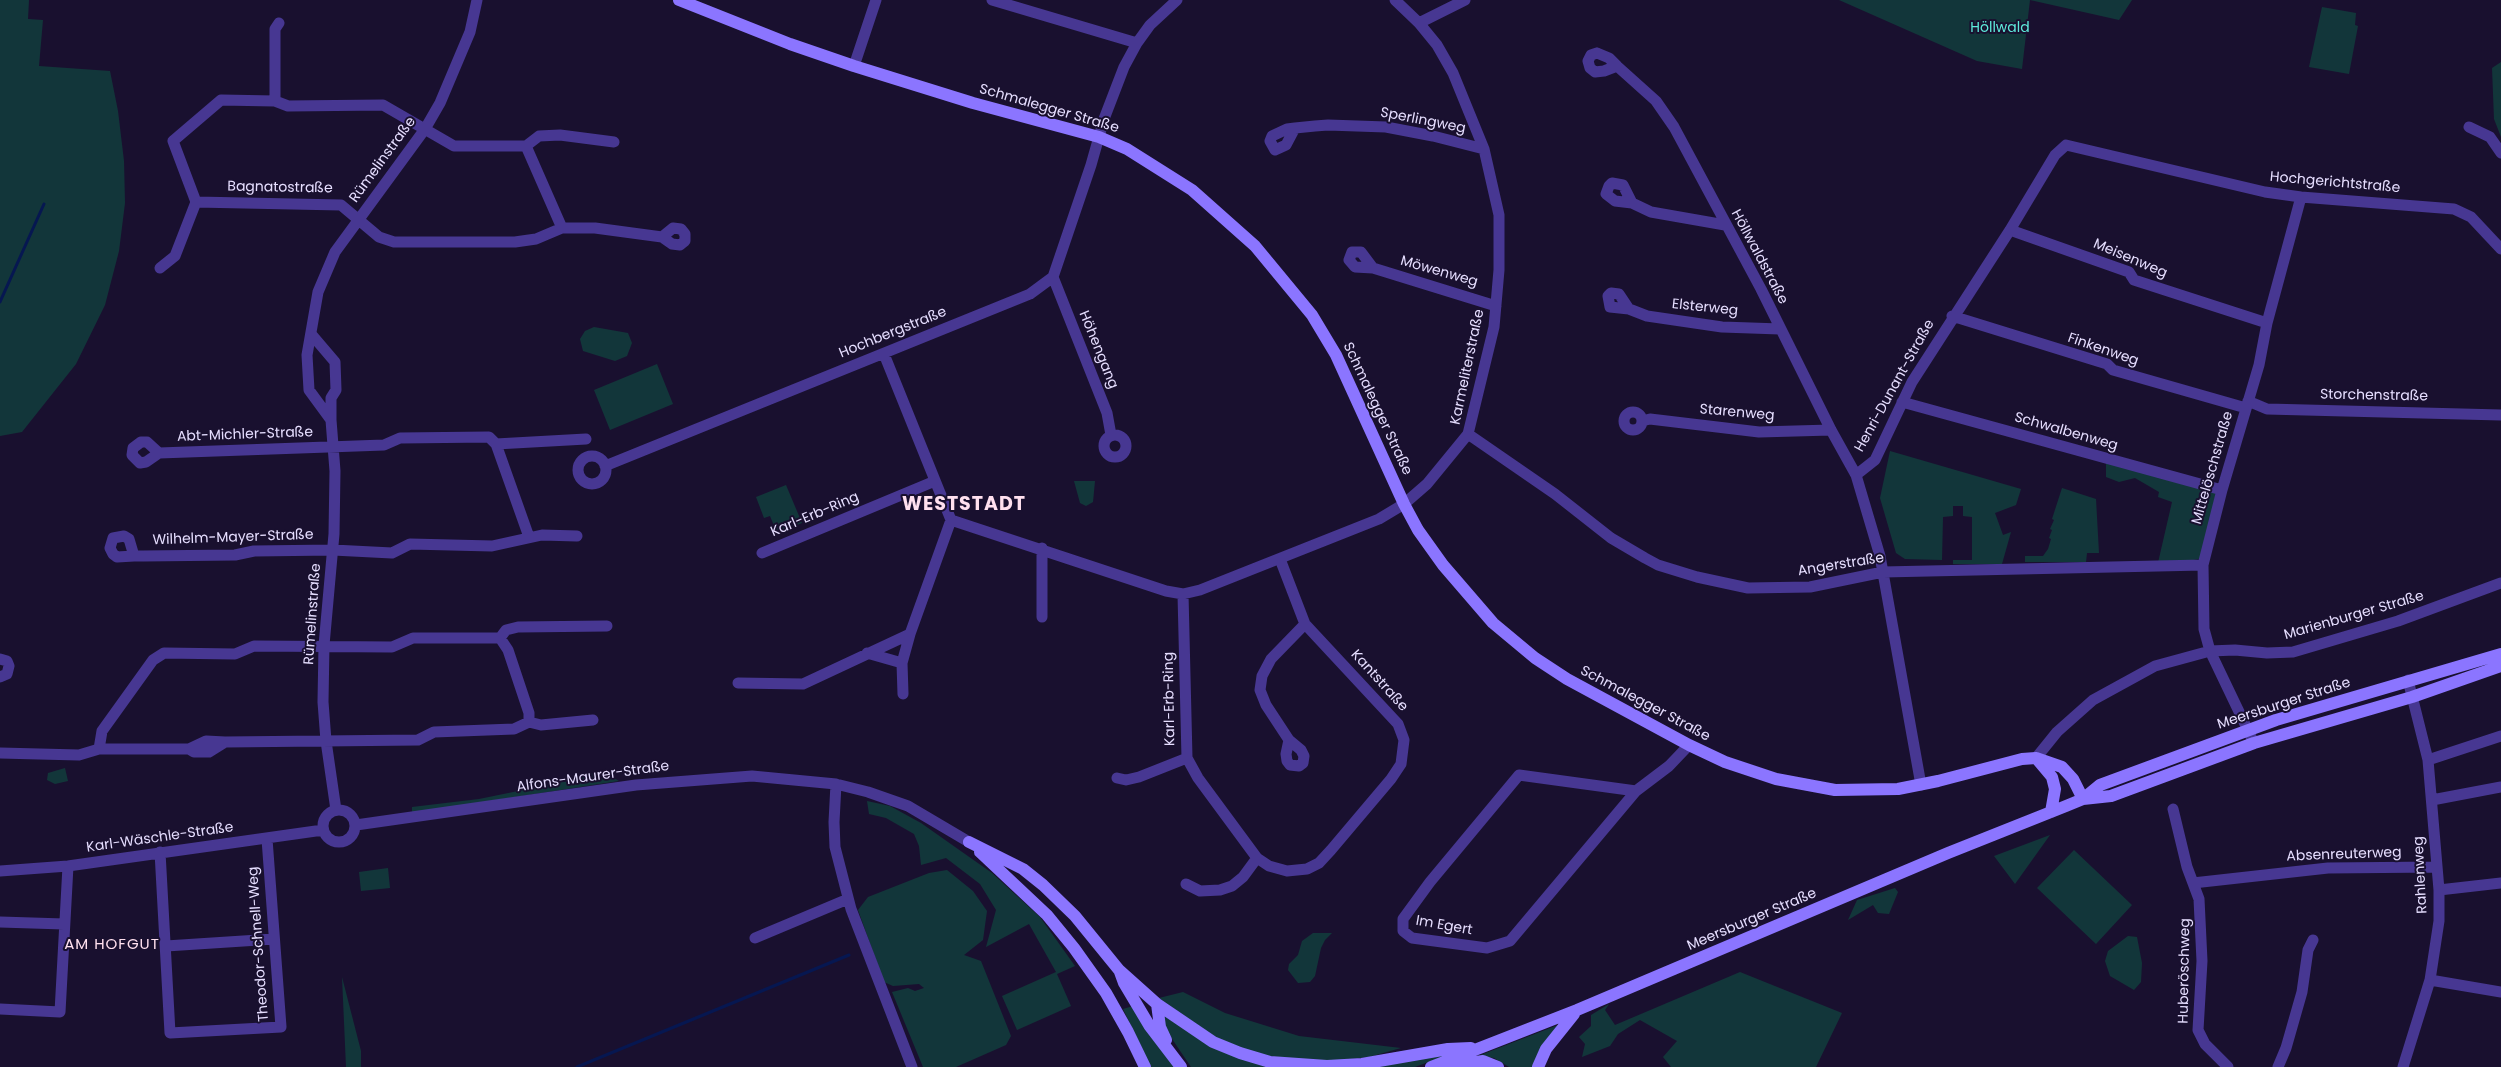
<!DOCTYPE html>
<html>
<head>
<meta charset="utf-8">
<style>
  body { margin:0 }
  canvas { display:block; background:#19102f }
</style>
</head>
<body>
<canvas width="2501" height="1067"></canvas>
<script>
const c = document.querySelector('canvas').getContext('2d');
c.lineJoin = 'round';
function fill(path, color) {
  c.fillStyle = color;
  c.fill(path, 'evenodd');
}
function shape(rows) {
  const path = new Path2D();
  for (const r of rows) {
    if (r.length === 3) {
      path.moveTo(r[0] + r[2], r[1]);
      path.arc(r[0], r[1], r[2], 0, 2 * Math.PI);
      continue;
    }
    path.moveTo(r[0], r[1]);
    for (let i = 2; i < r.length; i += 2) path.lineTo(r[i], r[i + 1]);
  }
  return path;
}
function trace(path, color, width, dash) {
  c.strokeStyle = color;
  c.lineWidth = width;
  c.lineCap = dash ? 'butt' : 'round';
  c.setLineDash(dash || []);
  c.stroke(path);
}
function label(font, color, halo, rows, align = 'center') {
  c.font = font + ' Poppins,sans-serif';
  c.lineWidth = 4;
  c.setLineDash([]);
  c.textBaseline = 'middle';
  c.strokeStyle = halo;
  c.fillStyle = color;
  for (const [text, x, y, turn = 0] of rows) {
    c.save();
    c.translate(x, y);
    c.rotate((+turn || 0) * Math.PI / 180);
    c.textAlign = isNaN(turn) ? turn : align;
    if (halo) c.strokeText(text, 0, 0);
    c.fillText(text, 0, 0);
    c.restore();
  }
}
fill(shape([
  [0,0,29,0,28,19,43,20,39,66,110,71,118,111,124,161,125,203,119,251,105,305,76,364,22,432,0,436],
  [1839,0,2132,0,2119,20,2030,0,2022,69,1977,61],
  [2322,7,2356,13,2355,25,2358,26,2349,74,2309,67],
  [2501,62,2501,137,2494,119,2492,68],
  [594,327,628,333,632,343,627,356,615,361,583,351,580,339,585,331],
  [657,364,673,404,610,430,594,390],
  [1890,451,2021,489,2016,505,1995,513,2003,535,2011,532,2002,564,1953,564,1953,560,1972,560,1972,517,1963,516,1963,506,1953,506,1953,516,1943,517,1942,560,1905,559,1896,553,1880,498],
  [2106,459,2222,490,2204,558,2157,567,2172,502,2158,497,2159,492,2135,478,2119,482,2106,477],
  [1074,481,1095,481,1093,502,1086,506,1080,503],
  [786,485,802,523,777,533,770,516,764,518,756,497],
  [2062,488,2096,499,2099,553,2087,553,2086,562,2025,562,2025,556,2043,556,2048,549,2051,539,2049,538,2052,530,2050,529,2054,520,2052,519],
  [65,768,68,781,55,784,47,780,48,773],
  [600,770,619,781,412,813,412,807,479,799,577,779],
  [867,801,890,806,921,823,992,873,1040,917,1075,966,1057,974,1071,1006,1017,1030,1002,996,1056,972,1029,924,986,947,996,910,980,884,946,858,921,865,919,846,914,834,886,818,869,814],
  [2050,835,2015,884,1994,856],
  [2074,850,2132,905,2096,944,2037,888],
  [388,868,390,888,361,891,359,872],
  [947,870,973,891,987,911,983,940,964,955,981,961,1011,1036,1006,1045,956,1067,923,1067,892,992,908,988,915,991,924,988,919,984,893,986,884,982,858,910,868,897,929,873],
  [1895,888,1898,892,1889,914,1878,913,1873,905,1848,920,1857,900],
  [1313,933,1332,933,1325,940,1321,948,1315,976,1310,982,1298,983,1288,970,1289,964,1298,955,1302,941],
  [2128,936,2137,937,2142,963,2141,982,2134,990,2110,976,2105,961,2108,951],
  [1740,972,1842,1013,1816,1067,1671,1067,1663,1057,1677,1041,1640,1020,1618,1034,1610,1046,1582,1057,1585,1044,1579,1037,1591,1026,1591,1015,1609,1004,1605,1010,1615,1025],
  [342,977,361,1051,361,1067,346,1067],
  [1183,992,1225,1013,1299,1036,1401,1048,1369,1057,1326,1062,1259,1055,1222,1042,1159,998],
  [1133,1006,1175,1067,1151,1067,1123,1009],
  [1162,1014,1276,1067,1191,1067,1164,1027],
  [1558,1025,1535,1067,1509,1067,1494,1058,1478,1056],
  [1450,1054,1415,1067,1368,1067]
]), '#12363a');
trace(shape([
  [0,302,44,204],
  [577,1067,849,955]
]), '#061751', 3);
trace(shape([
  [992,0,1137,43],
  [1419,23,1465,0],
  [1597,53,1609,58,1617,66,1604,71,1595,72,1590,68,1588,61,1591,55,1597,53],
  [854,66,876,0],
  [1617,66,1656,101,1674,127,1761,289,1831,430,1856,475,1880,556,1921,785],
  [2469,127,2490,137,2501,153],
  [1295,128,1286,145,1275,150,1270,141,1272,136,1287,129,1295,128,1315,126,1328,125,1386,127,1433,136,1484,149],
  [526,146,539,136,560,135,614,142],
  [196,202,341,205,379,237,394,242,515,242,536,239,562,228,526,146,454,146,383,105,288,106,275,101,275,29,279,23],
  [1632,203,1623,185,1612,183,1609,186,1606,194,1615,201,1632,203,1651,212,1725,225],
  [562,228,595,228,662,237,672,244,680,245,685,241,685,234,681,229,673,228,662,237],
  [2010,230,2129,272,2134,280,2267,323],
  [160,268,175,256,196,202,173,141,221,100,275,101],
  [1373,268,1361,252,1352,252,1349,260,1355,267,1373,268,1496,306],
  [1053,277,1107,413,1111,435],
  [1629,309,1619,294,1611,293,1608,296,1610,307,1629,309,1647,316,1722,327,1780,329],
  [1952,316,2107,364,2113,370,2246,408],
  [312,335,335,362,336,390,331,398,331,420,335,471,334,534,324,645,323,702,326,741,336,810],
  [884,354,951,520,1166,591,1183,594,1200,590,1379,519,1404,504,1427,484,1468,434,1494,327,1499,270,1499,215,1484,149,1453,73,1437,45,1419,23,1395,0],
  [2248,401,2267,409,2501,415],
  [1902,402,2222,490],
  [1633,421,9],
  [331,420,309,390,307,355,318,292,335,252,425,129,440,103,470,32,477,0],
  [1642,421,1650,419,1759,432,1831,430],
  [1468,434,1555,494,1611,538,1645,558,1658,565,1697,577,1748,588,1810,587,1883,572,2203,565],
  [1115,446,11],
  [496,444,529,537],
  [159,453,147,442,141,442,133,448,132,455,140,463,146,462,159,453,384,445,400,438,489,437,496,444,586,439],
  [592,470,14],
  [605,466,1030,294,1053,277,1091,165,1104,119,1124,67,1137,43,1150,25,1177,0],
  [1856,475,1875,460,1912,382,2010,230,2055,155,2066,145,2265,192,2301,197,2454,209,2471,217,2501,249],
  [1042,548,1042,617],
  [762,553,935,481],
  [134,556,117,557,113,554,110,548,113,538,124,536,129,539,134,556,143,556,235,555,254,551,333,550,392,553,410,544,492,546,542,535,577,536],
  [1183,594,1187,758,1198,778,1257,858,1269,866,1287,871,1307,869,1319,863,1331,850,1391,779,1401,764,1404,740,1398,724,1305,624,1280,559],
  [500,638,508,650,529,713,529,722],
  [867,653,902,663],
  [0,659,7,661,9,666,7,674,0,677],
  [738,683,803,684,910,634],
  [903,694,902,663,910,634,951,520],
  [1289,740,1301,750,1304,756,1303,763,1299,766,1290,765,1287,761,1286,754,1289,740,1266,705,1260,690,1262,676,1271,659,1305,624],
  [2254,743,2210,651,2204,629,2203,565,2222,490,2259,365,2267,323,2301,197],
  [99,749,102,731,153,660,164,653,235,654,254,646,392,647,413,638,500,638,506,630,518,627,607,626],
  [189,749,206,741,225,742],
  [0,753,79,755,99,749,189,749,194,752,209,752,225,742,418,740,434,732,514,729,529,722,541,725,593,720],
  [2036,758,2057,732,2093,700,2155,666,2210,651,2235,650,2267,653,2293,652,2398,621,2501,583],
  [2428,760,2501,736],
  [1117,778,1126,780,1139,777,1187,758],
  [836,784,834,822,835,847,851,909,912,1067],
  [1636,791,1510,941,1487,948,1412,938,1403,931,1403,919,1430,882,1519,775,1636,791,1669,766,1689,745],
  [2432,800,2501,787],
  [2173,809,2187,867,2199,899,2202,961,2198,1030,2205,1044,2228,1067],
  [339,826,16],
  [356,825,636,785,752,776,836,784,868,792,908,806,969,842],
  [160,852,170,1033,281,1027,267,839],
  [0,871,68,866,323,830],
  [2193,883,2328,868,2437,867],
  [1186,884,1200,891,1220,890,1232,886,1243,877,1257,858],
  [2439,890,2501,883],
  [0,922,64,924],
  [755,938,848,899],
  [166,946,274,939],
  [2430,980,2501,992],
  [0,1009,60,1012,68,866],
  [2278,1067,2286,1048,2302,992,2308,950,2313,940],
  [2403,1067,2430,980,2439,921,2439,890,2428,760,2408,680]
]), '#473792', 11);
trace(shape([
  [679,0,790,44,854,66,973,103,1099,137,1127,149,1192,190,1255,246,1312,315,1336,355,1404,504,1418,530,1443,565,1493,623,1535,658,1567,679,1689,745,1725,762,1776,779,1835,790,1898,789,1938,781,2022,759,2036,758,2062,767,2073,779,2083,799],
  [2036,758,2052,777,2055,789,2051,812],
  [2083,799,2111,796,2254,743,2412,697,2501,666],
  [969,842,1023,869,1043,885,1075,916,1119,970,1157,1004,1213,1042,1240,1053,1270,1062,1327,1066,1362,1064,1448,1049,1471,1048],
  [980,852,1047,915,1074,948,1106,993,1128,1032,1145,1067],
  [1120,972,1124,983,1149,1025,1181,1067],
  [1157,1004,1160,1027,1166,1040],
  [1450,1066,1483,1061,1498,1067],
  [1431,1067,1577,1010,1948,853,2066,806,2083,799,2100,785,2276,720,2501,654],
  [1538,1067,1546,1049,1574,1014]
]), '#8b75ff', 12);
label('14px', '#5eebdb', '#19102f', [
  ["Höllwald",2000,28]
]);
label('14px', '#e6deff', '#19102f', [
  ["Schmalegger Straße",1049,109,16],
  ["Sperlingweg",1423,121,11],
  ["Rümelinstraße",383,160,-54],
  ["Hochgerichtstraße",2335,183,5],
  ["Bagnatostraße",280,188,1],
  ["Höllwaldstraße",1759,257,62],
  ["Meisenweg",2130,259,23],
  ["Möwenweg",1439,272,16],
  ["Elsterweg",1705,308,6],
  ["Hochbergstraße",893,333,-22],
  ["Höhengang",1098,350,68],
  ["Finkenweg",2103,350,19],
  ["Karmeliterstraße",1468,367,-78],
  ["Henri-Dunant-Straße",1895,386,-61],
  ["Storchenstraße",2374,396,1],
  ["Schmalegger Straße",1377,409,65],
  ["Starenweg",1737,413,5],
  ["Schwalbenweg",2066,432,16],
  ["Abt-Michler-Straße",245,435,-2],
  ["Mittelöschstraße",2213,468,-74],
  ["Karl-Erb-Ring",815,515,-23],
  ["Wilhelm-Mayer-Straße",233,538,-2],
  ["Angerstraße",1841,565,-9],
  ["Rümelinstraße",313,614,-86],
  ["Marienburger Straße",2354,616,-16],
  ["Kantstraße",1379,681,48],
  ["Karl-Erb-Ring",1170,699,-91],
  ["Schmalegger Straße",1645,704,28],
  ["Meersburger Straße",2284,704,-18],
  ["Alfons-Maurer-Straße",593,777,-8],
  ["Karl-Wäschle-Straße",160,838,-8],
  ["Absenreuterweg",2344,855,-2],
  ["Rahlenweg",2421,875,-93],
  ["Meersburger Straße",1752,920,-23],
  ["Im Egert",1444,926,10],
  ["Theodor-Schnell-Weg",259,944,-94],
  ["Huberöschweg",2185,971,-89]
]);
c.letterSpacing = '1px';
label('15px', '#ffe0ef', '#19102f', [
  ["AM HOFGUT",112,945]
]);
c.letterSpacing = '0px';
c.letterSpacing = '1px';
label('bold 19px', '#ffe0ef', '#19102f', [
  ["WESTSTADT",964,505]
]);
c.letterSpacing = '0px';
</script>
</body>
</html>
